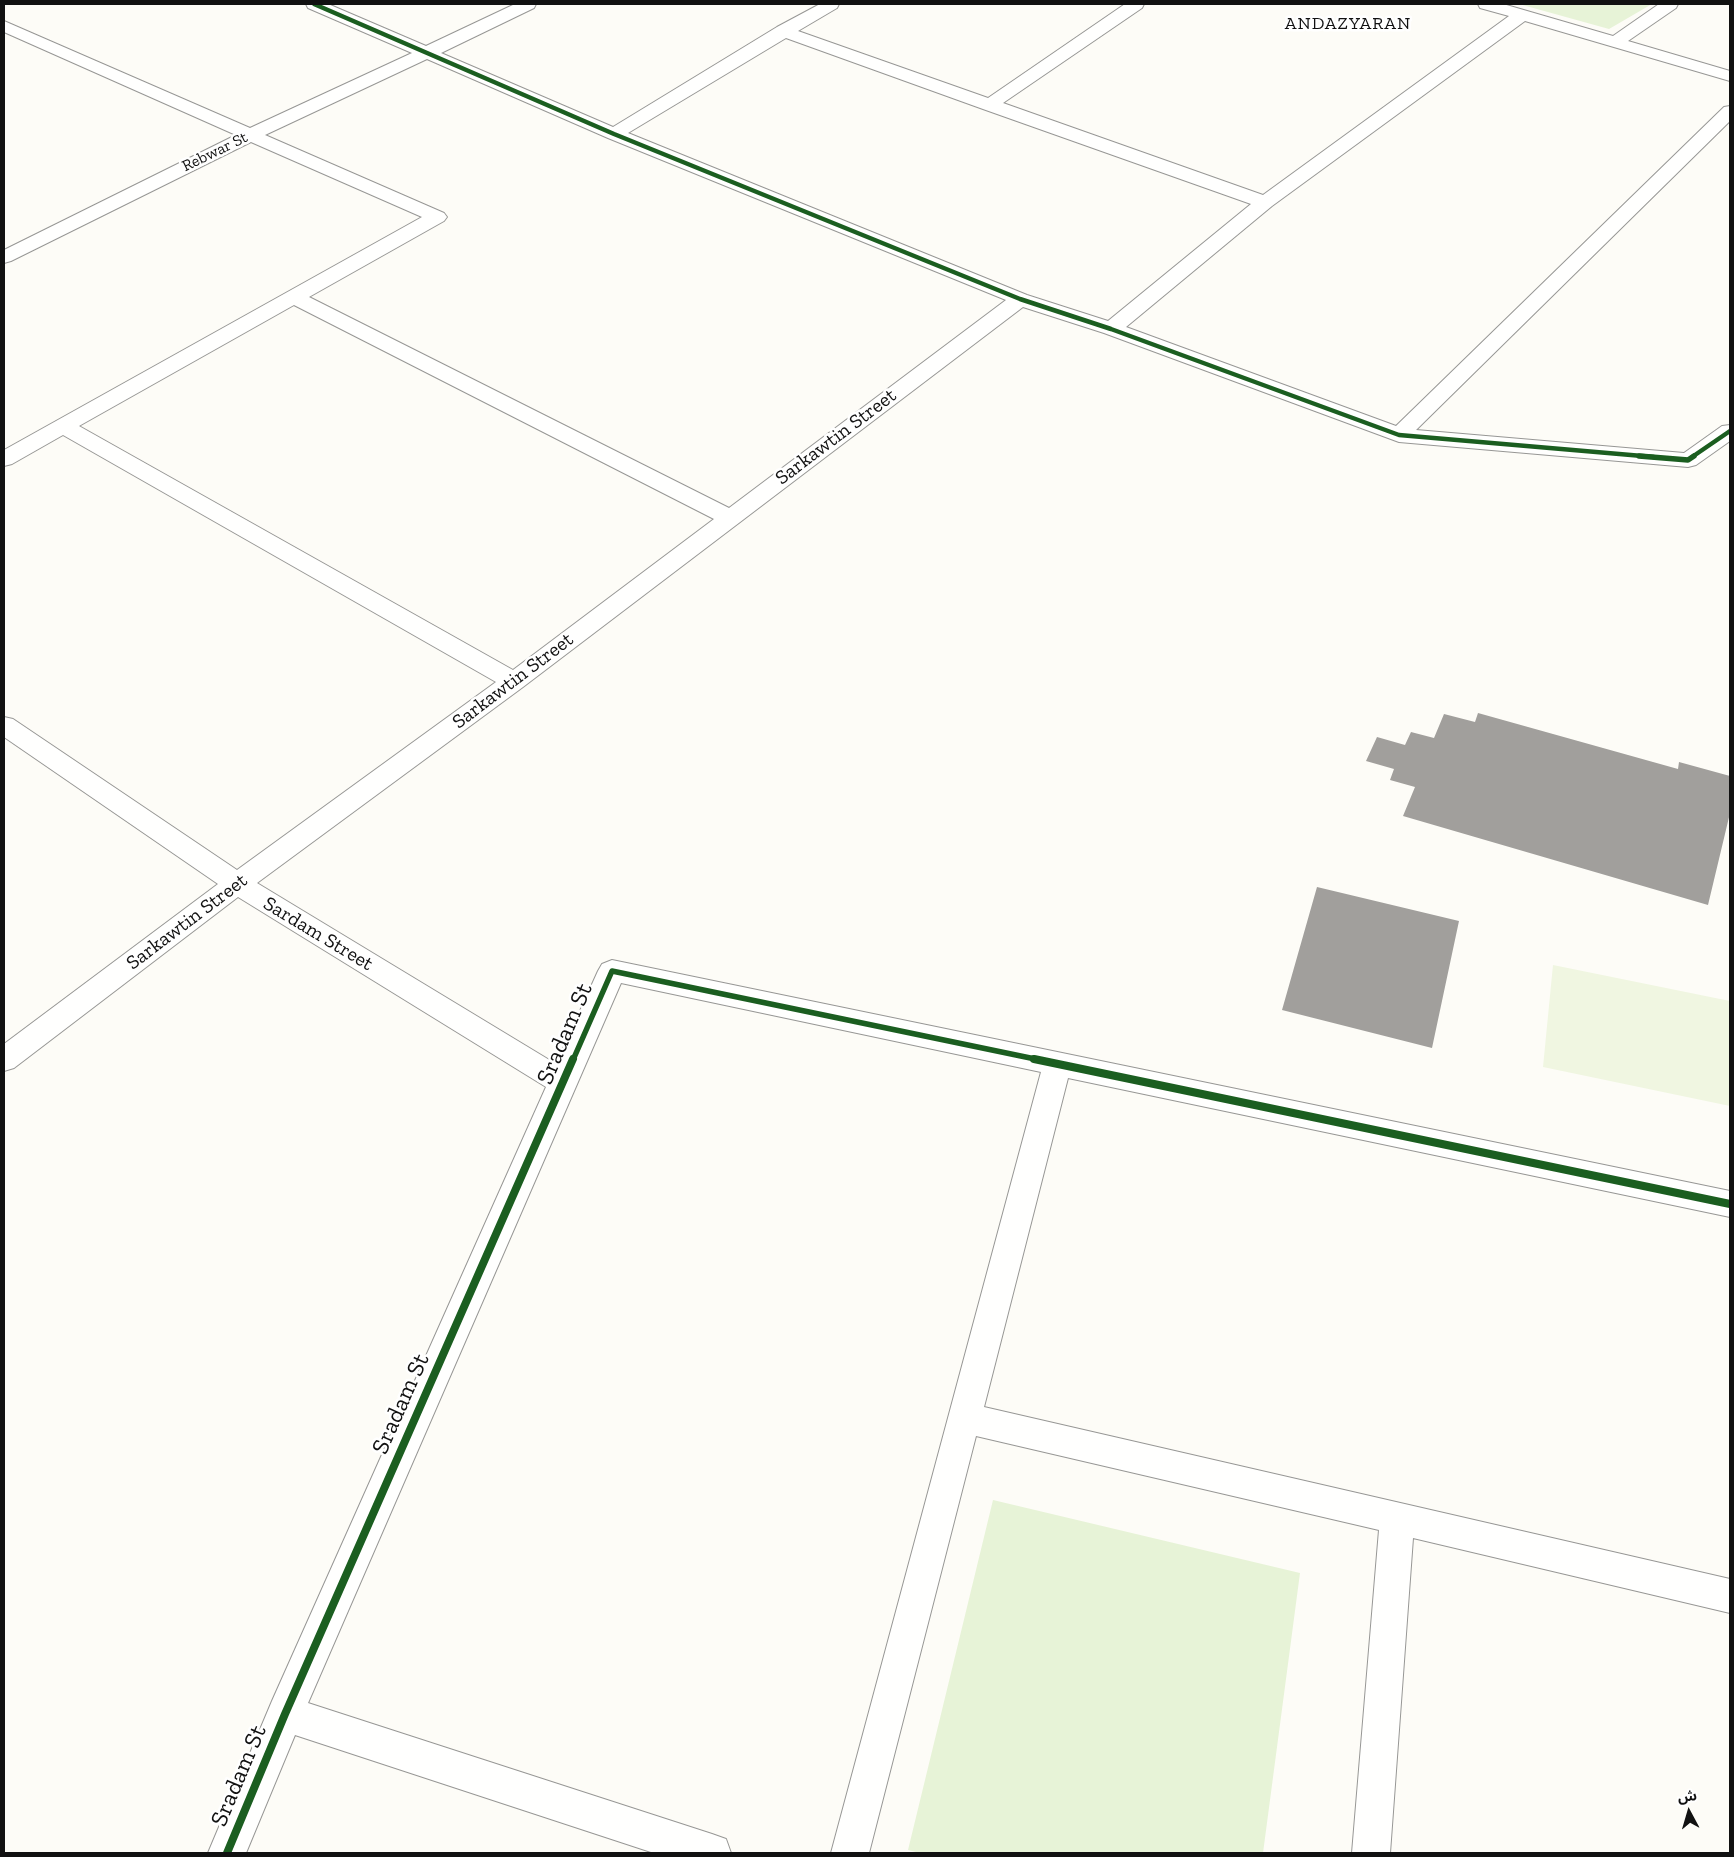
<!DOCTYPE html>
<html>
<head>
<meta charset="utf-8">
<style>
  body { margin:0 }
  #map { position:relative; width:1734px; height:1857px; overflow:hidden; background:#fdfcf7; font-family:"Zilla Slab","Noto Sans Arabic",serif }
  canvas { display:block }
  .frame { position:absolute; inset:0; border:5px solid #111; pointer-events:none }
  .north { position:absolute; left:1664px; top:1787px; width:50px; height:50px; -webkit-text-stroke:4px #fff; paint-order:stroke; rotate:354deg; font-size:14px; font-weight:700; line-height:20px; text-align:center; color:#111 }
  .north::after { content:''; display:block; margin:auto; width:18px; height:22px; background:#111; clip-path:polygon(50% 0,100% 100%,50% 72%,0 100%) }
</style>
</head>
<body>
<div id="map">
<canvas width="1734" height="1857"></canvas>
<div class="frame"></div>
<div class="north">ش</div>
</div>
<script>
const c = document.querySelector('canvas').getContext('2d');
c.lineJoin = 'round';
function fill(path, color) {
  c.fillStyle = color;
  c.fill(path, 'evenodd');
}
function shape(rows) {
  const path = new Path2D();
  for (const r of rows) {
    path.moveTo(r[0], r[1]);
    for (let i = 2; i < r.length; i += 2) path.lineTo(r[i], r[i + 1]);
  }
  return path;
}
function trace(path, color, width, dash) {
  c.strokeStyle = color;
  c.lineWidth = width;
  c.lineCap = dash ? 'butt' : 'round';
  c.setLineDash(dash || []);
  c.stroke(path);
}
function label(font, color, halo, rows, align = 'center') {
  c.font = font + ' "Zilla Slab",serif';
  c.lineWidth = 5;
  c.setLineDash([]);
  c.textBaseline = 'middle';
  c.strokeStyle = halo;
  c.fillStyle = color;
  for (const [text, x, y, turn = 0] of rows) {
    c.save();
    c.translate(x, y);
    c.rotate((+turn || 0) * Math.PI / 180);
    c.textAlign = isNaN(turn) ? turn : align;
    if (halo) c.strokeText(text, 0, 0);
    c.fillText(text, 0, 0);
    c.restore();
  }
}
fill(shape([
  [1519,4,1652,4,1609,29],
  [993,1500,1300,1573,1263,1853,920,1853,908,1850]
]), '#e7f3d7');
fill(shape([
  [1553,965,1730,1001,1730,1106,1543,1067]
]), '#f0f6e1');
fill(shape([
  [1478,713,1678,769,1679,762,1730,776,1730,813,1708,905,1403,816,1415,787,1390,780,1394,769,1366,761,1377,737,1405,745,1411,732,1434,738,1444,714,1475,722],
  [1317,887,1459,921,1432,1048,1282,1010]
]), '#a19f9c');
const minor = shape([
  [306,4,328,4,426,46,515,4,536,4,534,8,441,53,613,127,777,27,820,4,839,4,837,8,798,31,988,98,1125,4,1144,4,1142,8,1003,103,1263,195,1509,16,1480,8,1478,4,1503,4,1613,36,1659,4,1678,4,1676,8,1628,41,1730,71,1730,81,1525,21,1272,206,1126,327,1396,426,1724,107,1730,106,1730,121,1416,430,1684,453,1722,426,1730,425,1730,441,1696,465,1688,467,1399,442,1104,333,1023,307,523,687,257,883,556,1064,598,971,602,964,612,960,1730,1191,1730,1217,1068,1078,984,1407,1730,1579,1730,1613,1413,1538,1390,1853,1352,1853,1379,1530,976,1436,869,1853,831,1853,1041,1072,621,983,308,1703,712,1834,726,1839,731,1853,654,1853,295,1735,246,1853,208,1853,272,1701,546,1087,238,897,14,1068,4,1071,4,1044,218,884,4,737,4,717,13,719,237,870,496,682,63,435,12,464,4,466,4,450,422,217,251,142,11,261,4,263,4,250,236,135,4,32,4,21,250,128,412,53,308,8,306,4],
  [786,38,983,109,1251,204,1108,321,1027,295,628,133,786,38],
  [427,59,608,138,1006,300,729,508,309,297,444,221,447,217,444,213,265,135,427,59],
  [294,305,714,519,513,670,79,426,294,305]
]);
trace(minor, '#979795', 2);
fill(minor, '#fffffe');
trace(shape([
  [314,4,614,134,1020,299,1111,329,1399,435,1654,457],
  [1692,457,1730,431]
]), '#1b5e20', 4.5);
trace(shape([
  [1639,456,1688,460,1694,456],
  [573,1060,612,971,1040,1060]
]), '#1b5e20', 5.5);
trace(shape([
  [1034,1059,1730,1204],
  [227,1853,285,1714,573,1059]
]), '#1b5e20', 8);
label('16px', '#111', '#fff', [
  ["Rebwar St",215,152,-26]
]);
c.letterSpacing = '1px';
label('18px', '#111', '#fff', [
  ["ANDAZYARAN",1348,24]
]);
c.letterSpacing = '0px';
label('20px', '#111', '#fff', [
  ["Sarkawtin Street",836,437,-37],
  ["Sarkawtin Street",513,681,-37],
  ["Sarkawtin Street",187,922,-37],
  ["Sardam Street",318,934,31]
]);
label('24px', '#111', '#fff', [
  ["Sradam St",565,1034,-67],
  ["Sradam St",401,1404,-66],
  ["Sradam St",239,1776,-67]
]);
</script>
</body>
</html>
